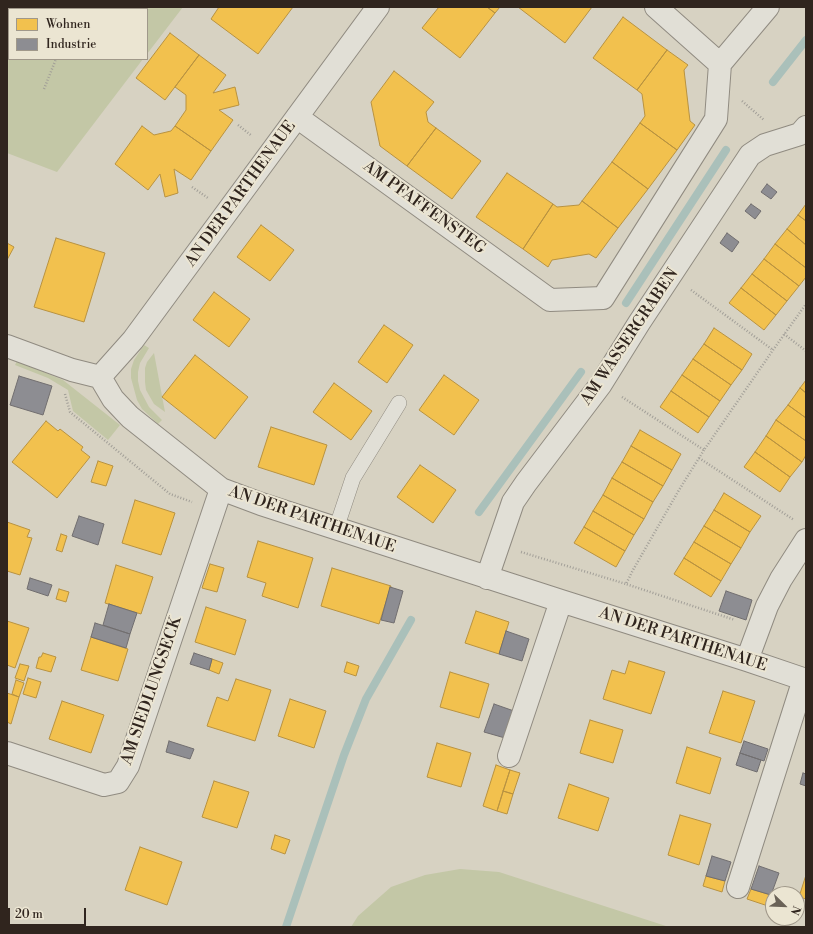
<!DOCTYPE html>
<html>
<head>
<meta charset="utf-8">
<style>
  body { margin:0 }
  #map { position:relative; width:813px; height:934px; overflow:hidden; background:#d7d2c2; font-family:"Libre Bodoni",serif }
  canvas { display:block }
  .frame { position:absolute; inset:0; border:8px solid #30251e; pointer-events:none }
  .legend { position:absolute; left:8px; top:8px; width:140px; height:52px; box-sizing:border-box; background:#ebe5d2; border:1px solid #a0988a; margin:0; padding:5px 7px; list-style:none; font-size:12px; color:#30251e }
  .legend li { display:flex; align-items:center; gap:8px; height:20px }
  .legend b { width:20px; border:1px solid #a0988a }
  .north { position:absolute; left:765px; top:886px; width:40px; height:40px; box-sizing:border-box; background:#ebe5d2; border:1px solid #a0988a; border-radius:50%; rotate:113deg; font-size:11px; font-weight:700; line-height:16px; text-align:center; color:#30251e }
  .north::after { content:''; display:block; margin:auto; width:14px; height:18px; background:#6a6257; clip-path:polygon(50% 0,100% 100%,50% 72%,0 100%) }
  .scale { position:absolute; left:8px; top:908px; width:78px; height:18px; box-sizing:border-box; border:2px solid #30251e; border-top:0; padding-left:5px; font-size:12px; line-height:14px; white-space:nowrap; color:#30251e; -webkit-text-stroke:3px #ebe5d2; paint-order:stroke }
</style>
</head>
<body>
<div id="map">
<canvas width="813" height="934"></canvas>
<div class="frame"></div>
<ul class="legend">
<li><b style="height:11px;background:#f2c14e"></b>Wohnen</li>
<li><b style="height:11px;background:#8d8d92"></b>Industrie</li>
</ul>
<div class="north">N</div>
<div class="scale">20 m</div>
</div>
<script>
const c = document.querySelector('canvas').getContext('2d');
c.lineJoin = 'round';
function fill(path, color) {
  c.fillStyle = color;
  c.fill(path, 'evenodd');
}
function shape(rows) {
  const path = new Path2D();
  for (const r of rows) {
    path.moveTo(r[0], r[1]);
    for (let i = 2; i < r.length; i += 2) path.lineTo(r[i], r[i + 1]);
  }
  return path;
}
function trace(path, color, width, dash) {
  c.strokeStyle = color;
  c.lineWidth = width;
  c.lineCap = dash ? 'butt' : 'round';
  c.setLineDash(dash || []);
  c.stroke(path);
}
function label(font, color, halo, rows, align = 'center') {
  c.font = font + ' "Libre Bodoni",serif';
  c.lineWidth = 4;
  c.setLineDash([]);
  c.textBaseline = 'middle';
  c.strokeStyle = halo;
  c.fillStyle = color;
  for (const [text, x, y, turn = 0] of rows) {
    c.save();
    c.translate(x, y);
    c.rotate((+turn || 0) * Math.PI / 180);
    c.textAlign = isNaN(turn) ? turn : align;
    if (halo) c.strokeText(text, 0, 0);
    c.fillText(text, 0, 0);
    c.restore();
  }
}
fill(shape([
  [7,7,183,7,147,54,147,9,9,9,9,59,143,59,57,172,7,153],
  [144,345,149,348,140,363,138,372,138,381,140,390,149,407,162,420,158,424,142,409,137,400,131,378,131,369,134,360],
  [154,353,165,412,154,404,146,390,145,382,145,368,147,362],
  [17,361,63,380,120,425,108,440,73,411,68,390,48,378,15,365],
  [460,869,499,872,669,927,351,927,358,916,391,887,425,875]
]), '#c3c7a6');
const homes = shape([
  [219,7,293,7,258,54,211,19,219,7],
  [439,7,487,7,495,13,460,58,422,28,439,7],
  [487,7,500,7,495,13,487,7],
  [518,7,592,7,565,43,518,7],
  [623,17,667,50,637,90,593,58,623,17],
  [170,33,199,55,165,100,136,78,170,33],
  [667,50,688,65,684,70,690,121,695,125,677,150,640,123,645,116,642,94,637,90,667,50],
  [199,55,226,75,213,93,235,87,239,105,219,110,233,120,211,151,175,126,186,110,186,95,175,87,199,55],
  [394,71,434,102,426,112,428,122,436,128,407,166,380,146,371,102,394,71],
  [640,123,677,150,648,189,612,162,640,123],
  [142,126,154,135,171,131,175,126,211,151,191,180,174,169,178,193,165,197,160,174,148,190,115,164,142,126],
  [436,128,481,161,452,199,407,166,436,128],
  [612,162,648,189,618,228,582,201,612,162],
  [507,173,553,204,523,249,476,217,507,173],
  [582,201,618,228,596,258,589,254,552,260,548,267,523,249,553,204,557,207,579,205,582,201],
  [806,204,806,221,798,215,806,204],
  [798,215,806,221,806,245,787,229,798,215],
  [261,225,294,250,270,281,237,257,261,225],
  [787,229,806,245,806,268,775,244,787,229],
  [56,238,105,253,84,322,34,307,56,238],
  [7,243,14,247,7,260,7,243],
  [775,244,806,268,806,277,799,286,764,259,775,244],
  [764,259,799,286,787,301,752,274,764,259],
  [752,274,787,301,776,315,741,288,752,274],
  [741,288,776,315,764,330,729,303,741,288],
  [214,292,250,319,229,347,193,320,214,292],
  [384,325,413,345,387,383,358,362,384,325],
  [714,328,752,354,742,370,704,344,714,328],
  [704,344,742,370,731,385,693,359,704,344],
  [195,355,248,397,215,439,162,397,195,355],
  [693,359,731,385,720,401,682,375,693,359],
  [444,375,479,400,454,435,419,410,444,375],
  [682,375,720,401,709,417,671,391,682,375],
  [806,380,806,393,800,388,806,380],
  [334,383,372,411,351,440,313,412,334,383],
  [800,388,806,393,806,418,788,405,800,388],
  [671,391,709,417,698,433,660,407,671,391],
  [788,405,806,418,806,441,776,420,788,405],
  [776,420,806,441,806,455,802,462,766,436,776,420],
  [46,421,58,431,60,429,83,447,81,450,90,457,57,498,12,462,46,421],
  [271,427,327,445,314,485,258,467,271,427],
  [640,430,681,454,672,470,631,446,640,430],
  [766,436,802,462,790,477,755,452,766,436],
  [631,446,672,470,663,486,622,462,631,446],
  [755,452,790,477,780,492,744,467,755,452],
  [98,461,113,466,106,486,91,482,98,461],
  [622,462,663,486,653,502,612,478,622,462],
  [420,465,456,490,433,523,397,497,420,465],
  [612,478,653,502,644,519,603,495,612,478],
  [724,493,761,516,750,532,714,510,724,493],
  [603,495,644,519,634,535,593,511,603,495],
  [135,500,175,513,161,555,122,543,135,500],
  [714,510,750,532,741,548,704,526,714,510],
  [593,511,634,535,625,551,584,527,593,511],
  [7,522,30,530,27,537,32,538,20,575,7,571,7,522],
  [704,526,741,548,731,564,694,542,704,526],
  [584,527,625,551,616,567,574,543,584,527],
  [61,534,67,536,62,552,56,550,61,534],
  [258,541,313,558,298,608,262,596,266,583,247,577,258,541],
  [694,542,731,564,721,581,684,558,694,542],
  [684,558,721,581,711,597,674,574,684,558],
  [210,564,224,568,217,592,202,588,210,564],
  [116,565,153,577,141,614,105,603,116,565],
  [332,568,391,586,379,624,321,606,332,568],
  [59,589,69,592,66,602,56,599,59,589],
  [206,607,246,620,235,655,195,642,206,607],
  [476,611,509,622,499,654,465,643,476,611],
  [7,621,29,628,15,668,7,665,7,621],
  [91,637,128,649,118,681,81,670,91,637],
  [43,653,56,657,51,672,36,668,39,657,41,657,43,653],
  [212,659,223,663,219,674,209,670,212,659],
  [629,661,665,672,651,714,603,699,612,670,625,674,629,661],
  [347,662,359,666,356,676,344,672,347,662],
  [20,664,29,666,24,681,15,678,20,664],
  [450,672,489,684,479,718,440,707,450,672],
  [28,678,41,682,36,698,23,694,28,678],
  [236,679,271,690,255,741,207,726,217,697,228,701,236,679],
  [16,680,24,683,19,697,12,694,16,680],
  [723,691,755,701,741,743,709,733,723,691],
  [7,693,19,697,11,724,7,722,7,693],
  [290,699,326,711,314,748,278,736,290,699],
  [62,701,104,715,91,753,49,739,62,701],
  [590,720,623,730,613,763,580,753,590,720],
  [437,743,471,753,461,787,427,777,437,743],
  [687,747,721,758,710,794,676,783,687,747],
  [496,765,510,770,497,811,483,806,496,765],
  [510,770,520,773,513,794,503,791,510,770],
  [214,781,249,792,237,828,202,817,214,781],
  [569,784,609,798,598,831,558,818,569,784],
  [503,791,513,794,507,814,497,811,503,791],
  [680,815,711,824,699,865,668,855,680,815],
  [275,835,290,840,285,854,271,849,275,835],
  [140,847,182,862,167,905,125,890,140,847],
  [806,875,806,899,799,897,806,875],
  [706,876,725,881,722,892,703,886,706,876],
  [751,889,771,895,768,906,747,899,751,889]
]);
fill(homes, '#f2c14e');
trace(homes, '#b89240', 1);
const industry = shape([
  [767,184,777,192,771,199,761,192,767,184],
  [751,204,761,211,755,219,745,211,751,204],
  [727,233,739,242,732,252,720,243,727,233],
  [19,376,52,386,43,415,10,405,19,376],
  [79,516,104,524,98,545,72,536,79,516],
  [30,578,52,585,48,596,27,589,30,578],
  [390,587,403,591,394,623,381,620,390,587],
  [726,591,752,600,746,620,719,611,726,591],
  [109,604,137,613,130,634,103,625,109,604],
  [95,623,130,634,126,648,91,637,95,623],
  [506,631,529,639,522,661,499,654,506,631],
  [194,653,212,659,209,670,190,664,194,653],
  [494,704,514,711,505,738,484,732,494,704],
  [169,741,194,749,190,759,166,752,169,741],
  [744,741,768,749,764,761,740,753,744,741],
  [740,753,761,760,757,772,736,765,740,753],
  [803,773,806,774,806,786,800,784,803,773],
  [712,856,731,862,725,881,706,876,712,856],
  [759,866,779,873,771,895,751,889,759,866]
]);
fill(industry, '#8d8d92');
trace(industry, '#716e6f', 1);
trace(shape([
  [773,82,806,40],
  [626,303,726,150],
  [479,512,581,372],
  [286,927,344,755,366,699,411,620]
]), '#aac0ba', 8);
const service = shape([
  [336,529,353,478,399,403]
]);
const minor = shape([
  [656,7,720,64],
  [297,117,550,300,603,298,716,119,720,64,768,7],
  [7,346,72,370,100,377,113,399,130,417,221,489,261,504,561,601,747,660,806,680],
  [100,377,133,340,378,7],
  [487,578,513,502,526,483,601,384,639,323,750,155,765,145,800,134,806,127],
  [747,660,767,606,781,579,806,540],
  [7,753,104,785,118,782,128,766,221,489],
  [509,756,561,601],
  [738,887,804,679]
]);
trace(service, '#908b81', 16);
trace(minor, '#908b81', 24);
trace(shape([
  [74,9,75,7],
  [44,89,56,59],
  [742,101,764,120],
  [238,125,252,136],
  [192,187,208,198],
  [691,290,773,350],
  [784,334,806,351],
  [65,394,70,412,170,494,192,502],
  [622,397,704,450,773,350,806,304],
  [704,450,679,490,633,570,626,584,735,620],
  [699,458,794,520],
  [521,552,626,584]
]), '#a29f98', 2.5, [1, 2]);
trace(service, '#e1dfd6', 15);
trace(minor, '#e1dfd6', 22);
label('16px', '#30251e', '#ebe5d2', [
  ["AN DER PARTHENAUE",241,194,-54],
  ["AM PFAFFENSTEG",424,208,36],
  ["AM WASSERGRABEN",630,337,-56],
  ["AN DER PARTHENAUE",312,520,19],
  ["AN DER PARTHENAUE",683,640,18],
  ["AM SIEDLUNGSECK",152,691,-71]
]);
</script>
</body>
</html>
